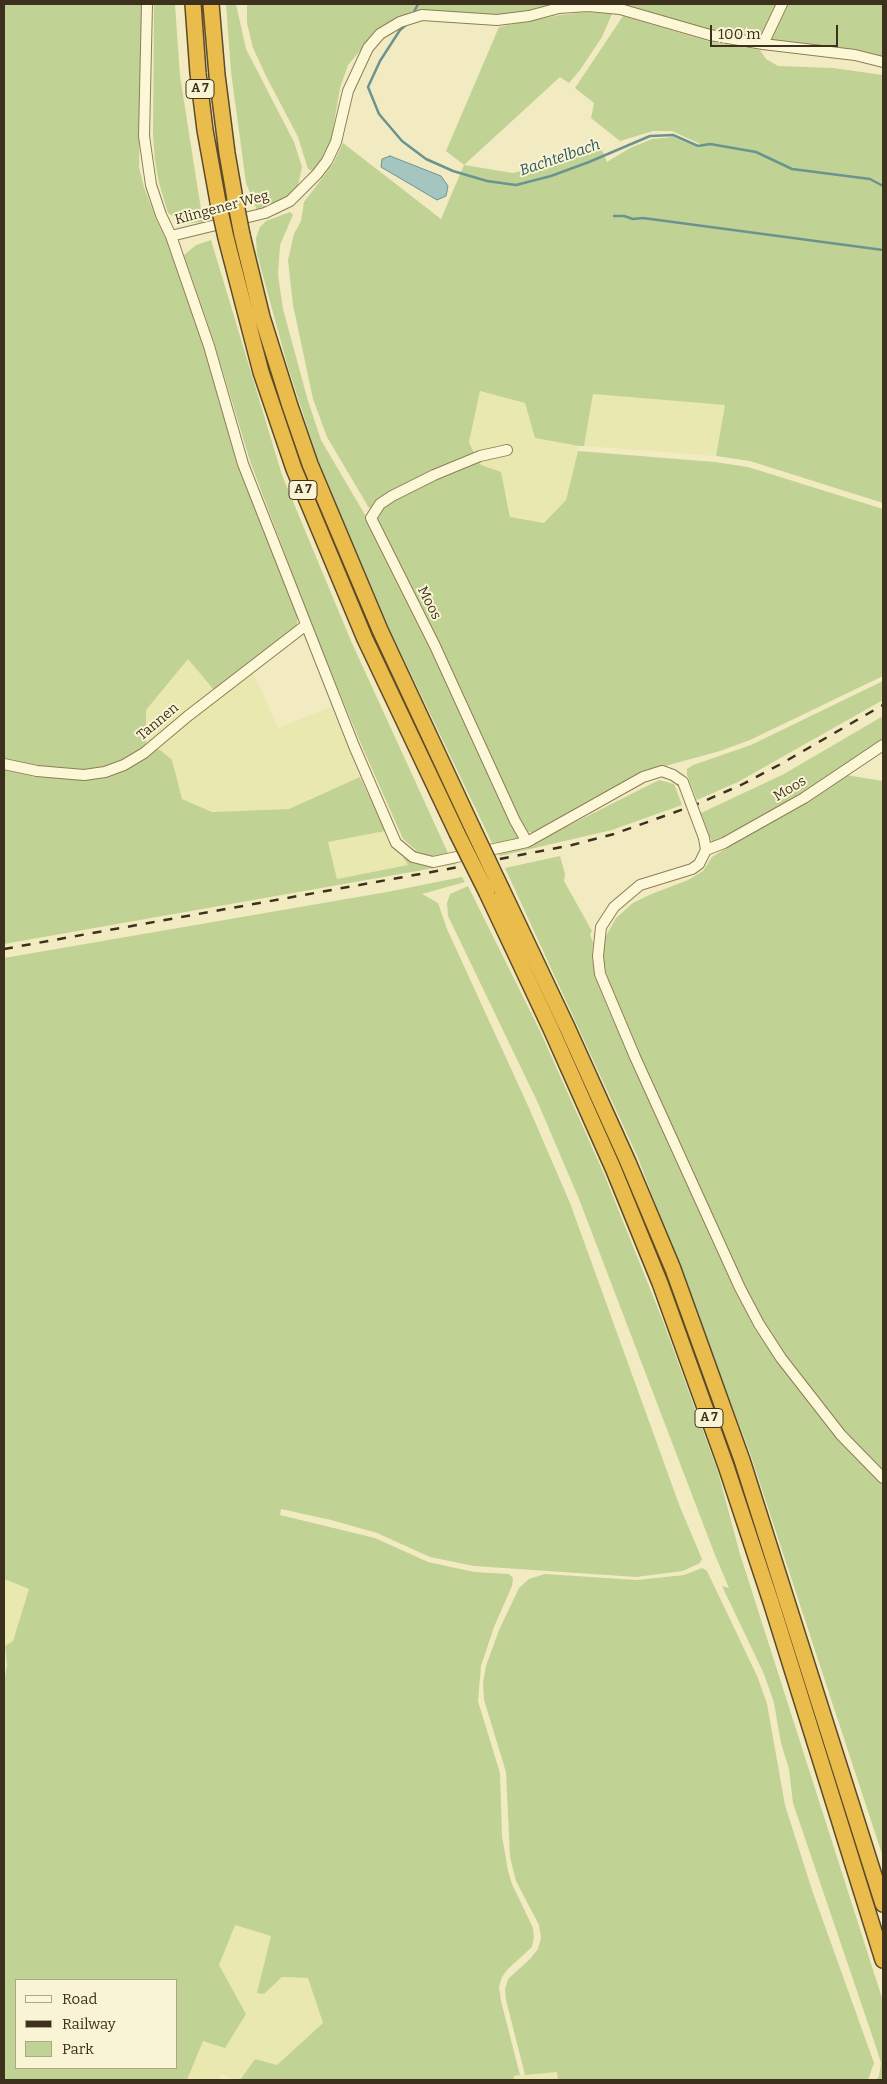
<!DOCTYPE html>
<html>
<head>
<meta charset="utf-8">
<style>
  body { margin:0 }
  #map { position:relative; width:887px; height:2084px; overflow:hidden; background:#f2ebc2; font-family:Bitter,serif }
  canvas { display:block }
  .frame { position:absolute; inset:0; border:5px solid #3d311d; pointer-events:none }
  .legend { position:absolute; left:15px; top:1979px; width:162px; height:90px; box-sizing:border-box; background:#f9f4d3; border:1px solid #aea68a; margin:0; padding:6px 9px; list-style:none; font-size:15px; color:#3d311d }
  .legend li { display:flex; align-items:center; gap:10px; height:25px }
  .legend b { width:25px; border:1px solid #aea68a }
  .scale { position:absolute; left:710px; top:25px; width:128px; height:22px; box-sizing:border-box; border:2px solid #3d311d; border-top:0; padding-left:6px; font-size:15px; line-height:18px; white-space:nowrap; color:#3d311d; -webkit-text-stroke:4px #f9f4d3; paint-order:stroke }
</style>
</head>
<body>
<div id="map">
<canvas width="887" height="2084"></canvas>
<div class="frame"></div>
<ul class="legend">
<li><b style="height:6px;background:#fcf7d6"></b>Road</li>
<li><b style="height:6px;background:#3d311d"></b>Railway</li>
<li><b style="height:14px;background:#c1d295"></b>Park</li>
</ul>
<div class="scale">100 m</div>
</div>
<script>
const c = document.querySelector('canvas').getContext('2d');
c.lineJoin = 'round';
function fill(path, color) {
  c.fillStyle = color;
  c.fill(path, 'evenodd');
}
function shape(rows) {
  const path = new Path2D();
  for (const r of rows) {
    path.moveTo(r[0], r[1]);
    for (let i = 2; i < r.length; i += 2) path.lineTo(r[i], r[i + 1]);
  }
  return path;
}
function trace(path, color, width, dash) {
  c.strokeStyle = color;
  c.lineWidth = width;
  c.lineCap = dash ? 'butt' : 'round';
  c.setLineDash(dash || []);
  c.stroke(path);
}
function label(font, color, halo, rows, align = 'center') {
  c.font = font + ' Bitter,serif';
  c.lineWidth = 4;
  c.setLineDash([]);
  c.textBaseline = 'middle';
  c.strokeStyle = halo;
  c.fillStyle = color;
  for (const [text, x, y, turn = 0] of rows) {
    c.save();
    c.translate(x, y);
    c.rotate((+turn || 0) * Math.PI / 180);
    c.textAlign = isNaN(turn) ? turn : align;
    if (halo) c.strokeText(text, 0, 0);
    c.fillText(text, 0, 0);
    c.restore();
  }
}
fill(shape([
  [480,391,525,403,535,438,579,446,566,500,544,523,510,517,507,494,481,465,469,442],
  [593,394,725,405,716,456,584,446],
  [188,658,250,665,278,728,331,707,360,777,289,809,212,812,182,799,172,760,146,747,146,710],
  [385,831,409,865,337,879,327,842],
  [4,1579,29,1589,13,1641,4,1647],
  [234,1925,271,1936,264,1994,282,1977,308,1978,323,2023,277,2065,255,2059,240,2080,233,2080,222,2074,219,2080,187,2080,203,2041,246,2014,219,1965],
  [557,2072,558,2080,514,2080,514,2076]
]), '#e9e8af');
fill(shape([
  [4,4,142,4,139,167,144,187,156,219,166,239,205,348,238,467,298,617,296,628,214,690,188,659,146,710,146,747,123,762,104,769,84,772,63,771,4,760],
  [154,4,175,4,180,76,203,222,184,224,168,213,159,183,155,161,153,135],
  [226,4,236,4,246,49,294,142,302,167,297,190,282,201,257,210,246,183,231,72],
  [247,4,566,4,528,12,498,16,424,11,365,45,348,65,340,88,331,141,324,160,316,170,312,171,308,169,298,137,266,76,253,48,247,23],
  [604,4,778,4,761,40,711,31],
  [784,4,883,4,883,59,767,41],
  [587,12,612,14,602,37,580,70,569,83,560,77,464,165,513,173,534,168,550,160,572,158,601,148,607,162,630,148,652,139,673,137,699,148,700,144,672,131,653,131,620,141,591,118,594,103,575,88,623,16,708,41,760,50,766,59,778,66,833,68,883,75,883,503,750,461,716,456,725,405,593,394,584,446,579,446,535,438,525,403,480,391,469,442,475,455,374,508,369,508,327,437,313,399,293,305,288,260,294,234,301,221,304,202,333,164,343,143,441,219,464,165,446,151,499,27,560,15],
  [290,212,293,215,280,245,278,275,283,309,308,401,321,440,368,520,433,648,518,833,518,840,492,843,389,628,318,460,287,364,257,254,256,238,260,227,266,221],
  [211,240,282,475,351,641,448,853,457,864,4,944,4,767,84,778,153,748,160,750,172,760,182,799,212,812,289,809,360,777,385,831,328,842,337,879,408,865,403,857,416,850,403,839,361,744,310,621,250,461,214,342,184,255,196,245],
  [578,451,715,462,748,467,883,509,883,676,750,740,720,751,658,768,535,833,529,832,524,830,377,522,378,514,383,506,393,498,478,460,481,465,501,472,510,517,544,523,566,500],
  [883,681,883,700,738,782,697,800,687,775,687,769,693,765,751,745],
  [883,716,883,739,801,794,728,838,712,842,701,813,784,774],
  [846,775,883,781,883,1473,846,1433,785,1355,763,1320,745,1286,639,1055,616,1002,606,972,603,956,606,936,616,918,633,903,649,895,688,880,703,871,712,857],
  [659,780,674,784,682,805,612,830,500,856,498,854,514,850,540,840],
  [560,856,565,874,564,881,592,931,590,934,593,943,592,957,595,975,606,1004,735,1291,755,1329,777,1361,839,1439,868,1471,883,1485,883,1857,750,1453,638,1158,505,868],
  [462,877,465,882,422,894,438,903,447,929,529,1108,570,1203,680,1507,702,1559,700,1563,683,1571,636,1577,474,1566,430,1557,377,1533,331,1520,281,1509,280,1515,375,1538,428,1562,474,1572,509,1574,513,1578,512,1586,494,1627,481,1666,478,1701,500,1773,502,1836,508,1871,512,1884,533,1928,534,1937,532,1947,508,1969,502,1977,499,1987,501,2001,520,2075,514,2076,514,2080,240,2080,255,2059,277,2065,323,2023,308,1978,282,1977,264,1994,257,1993,271,1936,235,1925,219,1965,246,2014,225,2048,203,2041,187,2080,4,2080,4,1683,7,1665,5,1646,13,1641,29,1589,4,1579,4,958,387,892],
  [16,1980,176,1980,176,2068,16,2068],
  [468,886,540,1031,604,1174,663,1321,718,1472,740,1554,883,2001,883,2080,876,2080,879,2076,881,2063,876,2047,793,1803,789,1769,781,1743,774,1703,764,1674,722,1586,729,1588,715,1555,579,1199,538,1103,448,916,447,903,450,894],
  [702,1568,707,1571,758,1678,767,1704,785,1805,812,1890,874,2063,868,2080,558,2080,557,2072,525,2075,506,2000,505,1989,508,1979,530,1959,538,1949,541,1938,539,1925,516,1881,510,1857,506,1772,484,1700,483,1683,486,1666,499,1630,519,1588,529,1579,545,1574,637,1580,684,1575]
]), '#c1d295');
const water = shape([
  [390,156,441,176,448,186,446,196,437,200,381,167,382,159,390,156]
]);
fill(water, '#a5c5c0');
trace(water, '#6a9490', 1);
trace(shape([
  [413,14,418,4],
  [406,25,400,30,380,61,368,87,379,114,402,141,426,159,453,171,487,181,516,185,551,176,589,162,650,136,673,135,698,146,710,144,756,152,792,169,870,179,883,186],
  [614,216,624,216,633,219,643,218,883,250]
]), '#6a9490', 2.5);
const minor = shape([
  [147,4,144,136,151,185,161,215,171,236,209,346,243,464,354,746,396,843,413,857,433,862,527,842,643,777,662,771,673,775,683,782],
  [763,44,782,4],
  [171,236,265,213,290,201,317,174,327,161,336,142,348,91,368,48,380,34,400,22,422,15,497,20,529,16,559,8,588,6,620,9,710,35,763,44,855,55,883,62],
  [507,450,480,456,434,475,392,496,380,504,371,518,435,646,515,821,527,842],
  [4,764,37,771,84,775,105,772,124,765,144,753,188,716,306,625],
  [704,838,706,850,699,864,692,869,640,885,614,907,601,927,598,956,600,974,635,1057,740,1288,759,1324,781,1358,841,1435,883,1478],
  [706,850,724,843,804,798,883,745]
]);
const highway = shape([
  [193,4,198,73,205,130,218,202],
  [211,4,217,75,227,153,235,199],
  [242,235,262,317,290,406,310,464,380,630,472,827],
  [226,238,261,372,294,469,365,639,457,833],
  [502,890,567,1027,628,1162,673,1269,742,1460,883,1904],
  [487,893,551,1029,613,1168,660,1283,726,1466,771,1602,883,1960]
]);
trace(minor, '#8e7d57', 12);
trace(highway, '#5c4a2c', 18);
trace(minor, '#fcf7d6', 10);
trace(highway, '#eabc4b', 15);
trace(shape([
  [4,949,448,869,572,845,614,834,695,805,741,785,779,765,883,705]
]), '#3d311d', 2.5, [9, 9]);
const minorBridge = shape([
  [683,782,704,838]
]);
const highwayBridge = shape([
  [235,199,242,235],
  [218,202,226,238],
  [472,827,502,890],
  [457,833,487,893]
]);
trace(minorBridge, '#8e7d57', 12, []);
trace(highwayBridge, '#5c4a2c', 18, []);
trace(minorBridge, '#fcf7d6', 10);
trace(highwayBridge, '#eabc4b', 15);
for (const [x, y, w] of [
  [200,89,28],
  [303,490,28],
  [709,1418,28]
]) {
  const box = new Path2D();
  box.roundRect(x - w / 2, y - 9.5, w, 19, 4);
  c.fillStyle = '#f9f4d3';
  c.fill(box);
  trace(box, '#3d311d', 1);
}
label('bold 12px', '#3d311d', null, [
  ["A 7",200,89],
  ["A 7",303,490],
  ["A 7",709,1418]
]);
label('14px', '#3d311d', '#f9f4d3', [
  ["Klingener Weg",222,208,-15],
  ["Moos",429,603,63],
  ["Tannen",158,722,-40],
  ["Moos",790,789,-31]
]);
label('italic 15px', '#2a595e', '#f9f4d3', [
  ["Bachtelbach",560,158,-19]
]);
</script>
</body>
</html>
